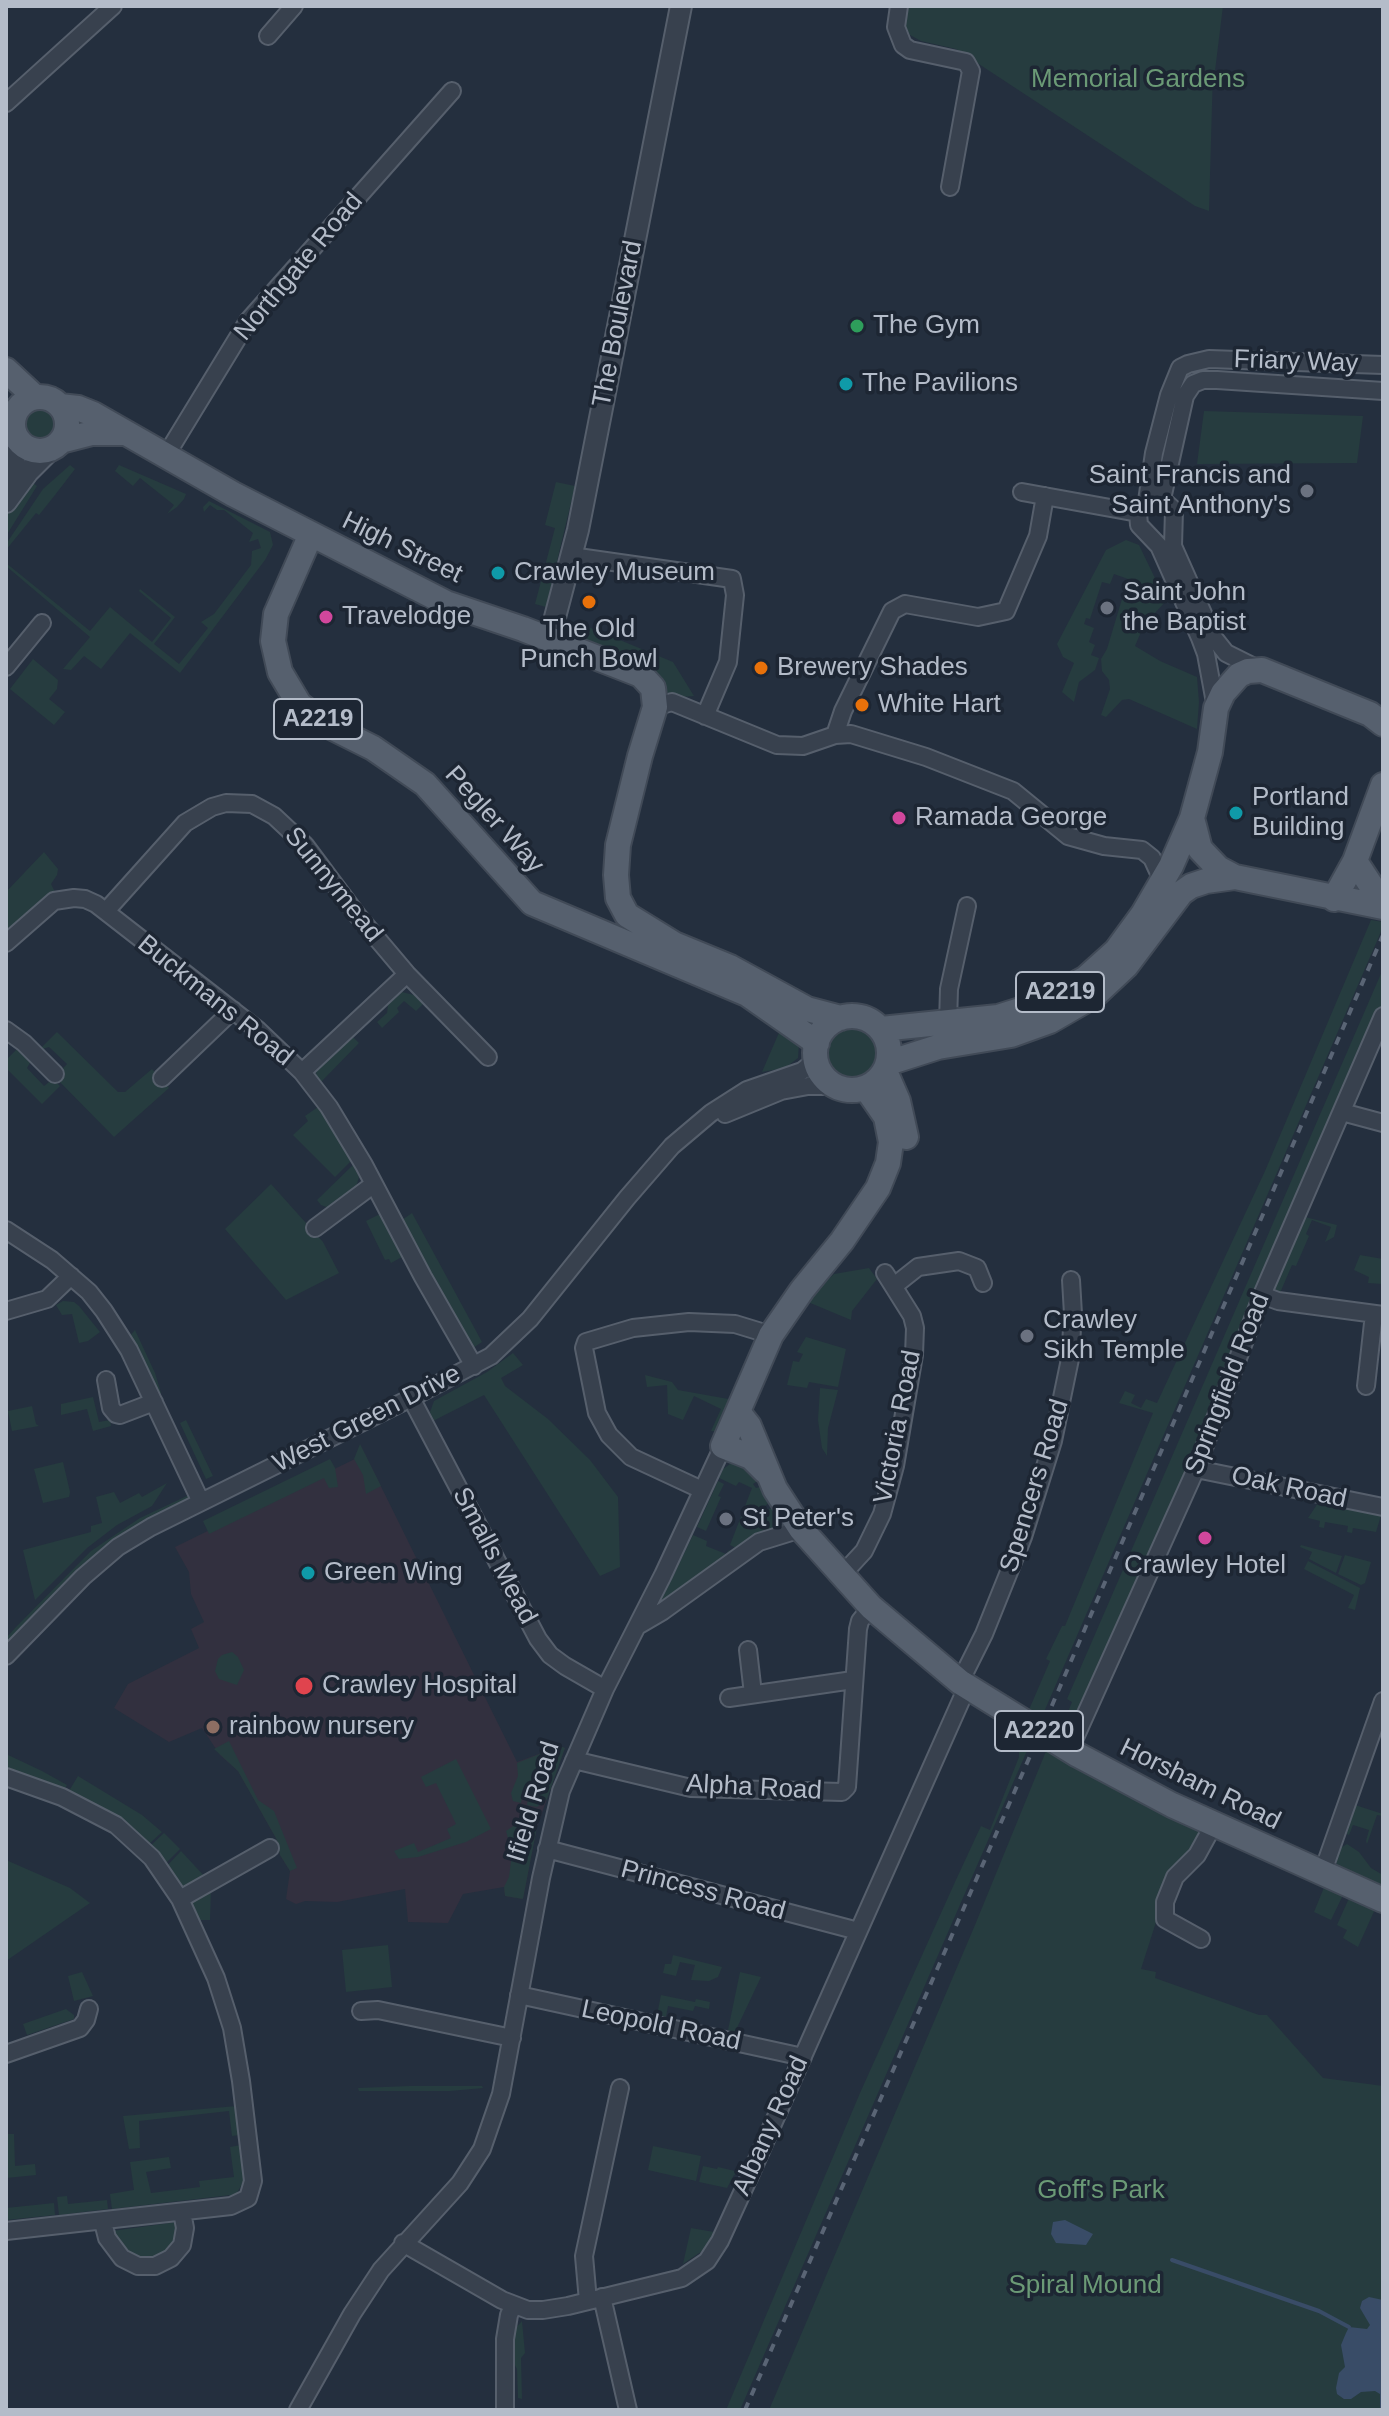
<!DOCTYPE html>
<html>
<head>
<meta charset="utf-8">
<style>
  body { margin:0 }
  #map { position:relative; width:1389px; height:2416px; overflow:hidden; background:#242f3e; font-family:Arial,sans-serif }
  canvas { display:block }
  .frame { position:absolute; inset:0; border:8px solid #b4bcc9; pointer-events:none }
</style>
</head>
<body>
<div id="map">
<canvas width="1389" height="2416"></canvas>
<div class="frame"></div>
</div>
<script>
const c = document.querySelector('canvas').getContext('2d');
c.lineJoin = 'round';
function fill(path, color) {
  c.fillStyle = color;
  c.fill(path, 'evenodd');
}
function shape(rows) {
  const path = new Path2D();
  for (const r of rows) {
    if (r.length === 3) {
      path.moveTo(r[0] + r[2], r[1]);
      path.arc(r[0], r[1], r[2], 0, 2 * Math.PI);
      continue;
    }
    path.moveTo(r[0], r[1]);
    for (let i = 2; i < r.length; i += 2) path.lineTo(r[i], r[i + 1]);
  }
  return path;
}
function trace(path, color, width, dash) {
  c.strokeStyle = color;
  c.lineWidth = width;
  c.lineCap = dash ? 'butt' : 'round';
  c.setLineDash(dash || []);
  c.stroke(path);
}
function label(font, color, halo, rows, align = 'center') {
  c.font = font + ' Arial,sans-serif';
  c.lineWidth = 7;
  c.setLineDash([]);
  c.textBaseline = 'middle';
  c.strokeStyle = halo;
  c.fillStyle = color;
  for (const [text, x, y, turn = 0] of rows) {
    c.save();
    c.translate(x, y);
    c.rotate((+turn || 0) * Math.PI / 180);
    c.textAlign = isNaN(turn) ? turn : align;
    if (halo) c.strokeText(text, 0, 0);
    c.fillText(text, 0, 0);
    c.restore();
  }
}
fill(shape([
  [365,1454,517,1762,560,1746,565,1748,537,1827,523,1899,505,1896,504,1887,463,1894,448,1923,408,1922,405,1889,337,1902,305,1901,296,1904,286,1899,290,1871,280,1855,277,1840,238,1771,220,1755,202,1728,169,1742,114,1708,128,1684,199,1648,191,1629,204,1622,191,1594,189,1572,175,1547]
]), '#32303f');
fill(shape([
  [905,6,1223,6,1215,71,1213,70,1209,211,1195,206,956,49,921,41,910,35,901,19],
  [39,424,20],
  [1204,411,1363,416,1357,463,1197,464],
  [70,465,75,469,55,495,39,515,36,513,6,550,6,544,43,489],
  [119,465,186,494,184,499,177,507,167,514,174,505,140,478,133,486,115,471],
  [29,480,37,486,6,536,6,513],
  [556,482,575,486,546,607,535,604,555,528,545,525],
  [209,501,270,532,273,545,265,560,180,673,130,633,101,669,84,656,71,670,63,669,90,637,6,566,6,563,90,631,110,607,152,642,171,618,139,591,140,589,175,617,154,644,179,664,208,628,201,622,214,614,251,565,252,551,261,548,258,539,249,542,253,533,224,510,217,510,210,505,204,512,203,507],
  [1126,540,1139,545,1166,601,1144,625,1135,646,1160,661,1197,677,1199,702,1197,729,1129,699,1122,700,1106,717,1101,715,1110,689,1109,680,1102,671,1101,659,1107,649,1128,579,1114,574,1110,584,1102,582,1090,619,1086,618,1084,624,1094,628,1089,642,1095,645,1091,655,1099,658,1095,670,1079,682,1074,702,1062,692,1074,663,1063,657,1057,644,1106,550],
  [586,626,673,662,694,696,681,697,666,693,658,678,579,643,577,628],
  [33,659,58,680,57,689,49,699,65,712,54,725,10,689],
  [44,852,58,869,57,875,51,884,57,896,6,937,6,892],
  [1371,920,1383,922,1383,927,1041,1719,1028,1712,1050,1661,1046,1659,1062,1626,1065,1626,1153,1413,1119,1403,1125,1391,1135,1395,1131,1403,1141,1408,1146,1399,1157,1403,1265,1171],
  [1383,969,1383,1003,1199,1449,1073,1727,1066,1717,1072,1702,1067,1699],
  [402,992,414,995,423,1004,416,1011,404,1001,397,1008,399,1012,382,1028,377,1022,387,1013,388,1005],
  [781,1028,799,1043,798,1058,785,1068,762,1072],
  [853,1054,26],
  [57,1032,118,1092,125,1092,152,1069,169,1088,114,1137,55,1077,67,1064,49,1047,39,1050],
  [353,1037,359,1043,322,1081,319,1081,316,1074,317,1070],
  [20,1046,31,1061,27,1068,44,1086,53,1079,60,1086,42,1104,6,1068,6,1060],
  [318,1107,336,1132,351,1161,335,1177,293,1135,308,1121,305,1116],
  [353,1165,359,1177,356,1187,329,1208,321,1205,317,1200],
  [271,1184,323,1242,339,1273,286,1300,225,1229],
  [412,1213,482,1342,470,1350,402,1220],
  [380,1214,402,1257,391,1263,389,1259,385,1260,366,1221],
  [1305,1217,1337,1225,1334,1237,1325,1242,1331,1227,1312,1220,1306,1234,1309,1236,1296,1266,1292,1265,1280,1293,1277,1293,1275,1287],
  [1360,1255,1383,1259,1382,1284,1368,1283,1369,1277,1354,1270],
  [869,1268,877,1279,852,1311,851,1320,808,1302,810,1296,834,1274],
  [63,1301,74,1302,79,1306,100,1332,88,1341,79,1343,72,1314,62,1315,56,1305],
  [135,1330,155,1373,161,1393,157,1395,128,1338],
  [806,1337,846,1349,838,1387,809,1382,807,1388,787,1385,793,1361,799,1362,803,1354,797,1352],
  [513,1353,523,1365,501,1378,505,1386,548,1419,590,1460,618,1497,620,1567,600,1576,484,1395,433,1421,430,1412,434,1401,487,1372],
  [645,1375,672,1382,678,1390,734,1400,719,1432,711,1431,721,1409,694,1396,683,1420,668,1414,667,1385,647,1387],
  [820,1388,838,1390,828,1428,827,1456,822,1448,818,1420],
  [93,1397,99,1422,110,1420,111,1426,93,1431,87,1409,61,1415,61,1404],
  [32,1406,36,1424,39,1426,12,1431,8,1411],
  [186,1420,213,1476,206,1479,180,1423],
  [360,1444,381,1486,366,1494,363,1475,354,1459],
  [330,1459,335,1468,338,1487,329,1488,324,1478,209,1534,203,1521],
  [63,1462,70,1492,69,1497,43,1503,34,1469],
  [733,1462,739,1462,759,1480,753,1484,756,1488,763,1486,771,1501,765,1506,768,1509,774,1508,783,1528,738,1549,730,1545,752,1488,739,1482,736,1486,719,1478,723,1469],
  [718,1481,724,1484,718,1496,721,1497,706,1531,697,1527],
  [167,1483,152,1506,117,1525,87,1548,35,1600,23,1550,91,1532,91,1526,102,1523,96,1497,114,1492,120,1503,139,1493,142,1497],
  [191,1494,187,1500,144,1521,104,1546,6,1644,6,1638,16,1627,91,1551,140,1518],
  [1332,1501,1382,1512,1376,1532,1353,1528,1352,1533,1347,1532,1348,1526,1325,1522,1324,1528,1319,1527,1320,1521,1308,1518,1318,1503,1331,1505],
  [693,1535,707,1541,706,1546,726,1554,729,1550,732,1552,662,1605,660,1603],
  [1301,1545,1342,1556,1336,1573,1309,1559,1312,1552,1300,1547],
  [1345,1555,1371,1562,1365,1583,1361,1585,1338,1574],
  [1308,1561,1360,1588,1355,1610,1348,1608,1354,1595,1304,1569],
  [232,1652,238,1657,244,1670,237,1685,219,1679,215,1671,218,1659,222,1655],
  [1024,1732,1033,1737,740,2410,726,2410,860,2093,955,1882,981,1826,990,1830,1019,1757,1019,1746],
  [1051,1739,1206,1816,1202,1833,1173,1869,1141,1969,1156,1972,1155,1978,1259,2015,1267,2015,1323,2078,1383,2086,1383,2410,769,2410,975,1925],
  [229,1741,258,1800,274,1811,297,1868,290,1871,280,1855,277,1840,238,1771,214,1749],
  [560,1746,565,1748,547,1799,537,1807,527,1805,528,1799,522,1798,521,1803,513,1801,511,1793,518,1776,517,1763],
  [6,1754,42,1771,67,1785,63,1792,6,1770],
  [456,1759,491,1829,466,1842,418,1857,399,1859,394,1851,414,1843,418,1852,451,1838,447,1829,456,1824,436,1783,426,1787,421,1777],
  [78,1776,142,1815,162,1832,148,1845,113,1814,69,1791],
  [1355,1805,1383,1814,1383,1816,1377,1815,1367,1844,1366,1841,1369,1830,1353,1825,1349,1835,1345,1833],
  [522,1820,533,1822,537,1827,523,1899,505,1896,504,1887,509,1877,512,1853,506,1831],
  [164,1833,180,1849,164,1865,149,1847],
  [1347,1844,1359,1852,1371,1868,1383,1875,1383,1885,1341,1869,1337,1865,1336,1857,1339,1849],
  [181,1851,206,1878,183,1890,165,1868],
  [6,1860,70,1888,90,1903,6,1961],
  [1325,1885,1344,1893,1331,1920,1314,1912],
  [211,1889,210,1920,197,1920,188,1902],
  [1350,1896,1376,1907,1358,1947,1343,1938,1347,1930,1337,1925],
  [388,1945,392,1987,346,1992,342,1950],
  [673,1955,722,1967,718,1977,709,1981,691,1980,695,1965,680,1962,676,1976,663,1973,665,1964,671,1964],
  [82,1972,93,1996,74,2001,68,1976],
  [740,1972,761,1977,735,2032,728,2030],
  [661,1995,695,2002,696,1999,710,2002,709,2009,695,2006,693,2011,668,2006,666,2017,661,2017,657,2015],
  [66,2009,74,2015,74,2019,27,2035,23,2024],
  [410,2086,482,2086,483,2088,450,2091,359,2091,358,2088],
  [237,2106,239,2135,232,2136,229,2111,139,2121,140,2148,129,2149,123,2116],
  [6,2134,14,2134,15,2166,35,2164,36,2175,6,2178],
  [241,2145,244,2180,237,2193,231,2195,112,2209,110,2194,134,2190,130,2162,169,2157,171,2168,146,2172,151,2193,200,2187,199,2181,234,2177,230,2147],
  [653,2146,701,2156,696,2181,648,2170],
  [703,2166,717,2169,718,2167,739,2172,734,2175,727,2188,699,2182],
  [67,2196,68,2204,107,2200,108,2209,59,2215,57,2197],
  [54,2203,55,2215,6,2220,6,2208],
  [177,2222,180,2237,163,2258,138,2260,123,2251,112,2231],
  [691,2228,714,2232,705,2249,683,2264],
  [522,2321,525,2353,521,2358,522,2399,518,2398,517,2369,512,2360,515,2329]
]), '#263c3f');
fill(shape([
  [1065,2220,1093,2234,1086,2245,1056,2243,1051,2234,1053,2222],
  [1369,2297,1383,2300,1383,2410,1380,2410,1380,2394,1375,2391,1361,2392,1351,2399,1344,2399,1337,2394,1336,2388,1339,2373,1345,2367,1341,2345,1346,2333,1349,2327,1367,2329,1370,2325,1360,2308,1362,2301]
]), '#394c67');
trace(shape([
  [1172,2260,1319,2311,1349,2327]
]), '#394c67', 4);
const minor = shape([
  [899,6,896,27,903,45,910,50,966,62,971,71,950,187],
  [268,36,294,6],
  [6,103,113,6],
  [165,457,248,321,452,91],
  [1022,492,1138,513],
  [1162,499,1185,396,1193,384,1203,380,1217,380,1383,391],
  [1147,501,1154,453,1169,395,1180,368,1188,364,1209,359,1383,365],
  [571,556,732,579,735,595,728,662,705,716],
  [6,667,42,623],
  [655,707,672,702,777,745,803,746,835,735,851,734,926,757,1013,791,1068,836,1104,846,1142,850,1152,858,1163,882],
  [1216,708,1206,654,1200,638,1159,546,1139,525,1138,513,1147,501,1162,499,1174,510,1173,546,1214,638,1226,653,1260,670],
  [835,735,843,711,892,611,905,604,978,617,1006,611,1038,536,1045,496],
  [106,911,185,823,212,807,226,803,252,804,274,816,305,845,358,916,407,974,488,1057],
  [6,943,54,901,74,898,85,899,96,904,258,1030,302,1072,329,1107,364,1165,423,1277,474,1366],
  [948,1023,949,989,967,906],
  [6,1030,24,1043,55,1074],
  [302,1072,407,974],
  [162,1078,233,1010],
  [1342,1112,1383,1123],
  [725,1114,781,1091,808,1086,836,1086],
  [315,1228,374,1184],
  [6,1230,52,1260,89,1292,104,1311,129,1350,201,1502],
  [894,1286,918,1267,959,1261,977,1268,983,1283],
  [1262,1295,1278,1301,1383,1315],
  [6,1311,47,1299,71,1276],
  [106,1380,111,1408,116,1414,120,1415,154,1402],
  [1366,1386,1374,1314],
  [411,1398,538,1639,550,1655,565,1666,605,1689],
  [1196,1469,1383,1507],
  [702,1490,631,1457,609,1435,597,1413,584,1348,586,1342,633,1328,689,1322,735,1324,771,1335],
  [841,1576,864,1551,882,1514,895,1466,914,1355,915,1328,912,1316,885,1273],
  [639,1625,663,1611,759,1542,801,1529],
  [748,1650,753,1694],
  [6,1656,83,1577,118,1547,151,1527,411,1398,491,1356,530,1319,627,1198,672,1146,711,1113,747,1090,802,1071,816,1060],
  [960,1682,984,1634,1023,1537,1053,1441,1070,1359,1073,1314,1071,1280],
  [729,1698,853,1680],
  [1070,1749,1196,1469,1262,1295,1383,1016],
  [574,1760,691,1788,842,1792,847,1787,858,1629,860,1621,871,1607],
  [6,1777,62,1797,116,1825,152,1858,180,1899,216,1978,232,2028,241,2081,253,2181,248,2198,231,2206,6,2231],
  [547,1849,858,1931],
  [1322,1874,1383,1701],
  [180,1899,270,1848],
  [1201,1939,1165,1919,1165,1902,1175,1877,1197,1855,1214,1824],
  [519,1995,803,2057],
  [361,2011,378,2010,512,2038],
  [6,2054,80,2028,86,2020,89,2009],
  [103,2222,107,2238,122,2258,138,2266,155,2266,171,2258,182,2245,185,2228,182,2212],
  [403,2243,502,2300,528,2310,543,2310,568,2306,682,2278,707,2261,720,2241,752,2171,967,1687],
  [602,2297,628,2410],
  [588,2301,584,2256,620,2088],
  [298,2410,352,2314,381,2270,460,2183,482,2149,501,2094,541,1878,561,1791,605,1689,663,1575,723,1446],
  [505,2410,505,2339,509,2315,513,2306]
]);
const tertiary = shape([
  [8,493,14,466,15,434],
  [6,502,28,472,52,448],
  [549,640,578,530,681,6]
]);
const primary = shape([
  [6,370,35,397],
  [40,424,27],
  [60,406,78,408,93,414,233,494,446,603,523,629,641,675,653,688,655,707,640,756,618,845,616,875,618,898,627,915,674,944,730,967,807,1009,841,1018],
  [61,441,92,433,124,433],
  [311,534,276,614,273,641,280,672,299,704,325,724,373,748,425,784,532,903,747,994,817,1043],
  [1192,818,1200,849,1218,868,1235,877,1383,907],
  [1355,861,1376,893,1381,906],
  [1334,899,1355,861,1383,785],
  [852,1053,37],
  [881,1029,998,1017,1036,1005,1086,978,1116,951,1143,914,1171,866,1192,818,1210,752,1216,708,1223,693,1239,675,1248,671,1262,670,1370,714,1383,724],
  [888,1063,938,1047,1011,1035,1050,1021,1095,995,1126,966,1181,893,1191,886,1206,881,1235,877],
  [885,1071,898,1101,906,1137],
  [738,1412,749,1426,775,1489,801,1529,871,1607,960,1682,1078,1755,1172,1805,1383,1900],
  [765,1471,751,1457,723,1446,771,1335,802,1290,842,1241,878,1188,888,1163,891,1142,886,1117,866,1088]
]);
trace(minor, '#565f6c', 20);
trace(tertiary, '#565f6c', 24);
trace(primary, '#414a57', 28);
trace(minor, '#38414e', 16);
trace(tertiary, '#38414e', 20);
trace(primary, '#56606e', 24);
trace(shape([
  [745,2410,1044,1724,1383,935]
]), '#5a6575', 4, [8, 8]);
for (const [x, y, r, color] of [
  [857,326,8,"#2e9e5b"],
  [846,384,8,"#0f9aa8"],
  [1307,491,8,"#6b7280"],
  [498,573,8,"#0f9aa8"],
  [589,602,8,"#e8710a"],
  [1107,608,8,"#6b7280"],
  [326,617,8,"#d1479c"],
  [761,668,8,"#e8710a"],
  [862,705,8,"#e8710a"],
  [1236,813,8,"#0f9aa8"],
  [899,818,8,"#d1479c"],
  [1027,1336,8,"#6b7280"],
  [726,1519,8,"#6b7280"],
  [1205,1538,8,"#d1479c"],
  [308,1573,8,"#0f9aa8"],
  [304,1686,10,"#e0444e"],
  [213,1727,8,"#8d6e63"]
]) {
  const dot = new Path2D();
  dot.arc(x, y, r, 0, 2 * Math.PI);
  c.fillStyle = color;
  c.fill(dot);
  trace(dot, '#1d2633', 3);
}
for (const [x, y, w] of [
  [318,719,88],
  [1060,992,88],
  [1039,1731,88]
]) {
  const box = new Path2D();
  box.roundRect(x - w / 2, y - 20, w, 40, 6);
  c.fillStyle = '#1d2633';
  c.fill(box);
  trace(box, '#b4bcc9', 2);
}
label('bold 24px', '#b4bcc9', null, [
  ["A2219",318,719],
  ["A2219",1060,992],
  ["A2220",1039,1731]
]);
label('26px', '#6b9a76', '#1d2633', [
  ["Memorial Gardens",1138,80],
  ["Goff's Park",1101,2191],
  ["Spiral Mound",1085,2286]
]);
label('26px', '#b4bcc9', '#1d2633', [
  ["Northgate Road",299,267,-50],
  ["The Boulevard",618,324,-79],
  ["Friary Way",1296,362,2],
  ["High Street",402,548,26],
  ["Pegler Way",494,820,48],
  ["Sunnymead",333,885,51],
  ["Buckmans Road",215,1001,39],
  ["Springfield Road",1228,1384,-69],
  ["West Green Drive",367,1419,-27],
  ["Victoria Road",898,1427,-79],
  ["Spencers Road",1035,1486,-73],
  ["Oak Road",1289,1488,12],
  ["Smalls Mead",494,1556,62],
  ["Horsham Road",1200,1785,26],
  ["Alpha Road",754,1788,3],
  ["Ifield Road",534,1802,-73],
  ["Princess Road",703,1891,15],
  ["Leopold Road",661,2026,12],
  ["Albany Road",771,2126,-66]
]);
label('26px', '#b4bcc9', '#1d2633', [
  ["The Gym",873,326],
  ["The Pavilions",862,384],
  ["Saint Francis and",1291,476,"right"],
  ["Saint Anthony's",1291,506,"right"],
  ["Crawley Museum",514,573],
  ["Saint John",1123,593],
  ["the Baptist",1123,623],
  ["Travelodge",342,617],
  ["The Old",589,630,"center"],
  ["Punch Bowl",589,660,"center"],
  ["Brewery Shades",777,668],
  ["White Hart",878,705],
  ["Portland",1252,798],
  ["Building",1252,828],
  ["Ramada George",915,818],
  ["Crawley",1043,1321],
  ["Sikh Temple",1043,1351],
  ["St Peter's",742,1519],
  ["Crawley Hotel",1205,1566,"center"],
  ["Green Wing",324,1573],
  ["Crawley Hospital",322,1686],
  ["rainbow nursery",229,1727]
], 'left');
</script>
</body>
</html>
